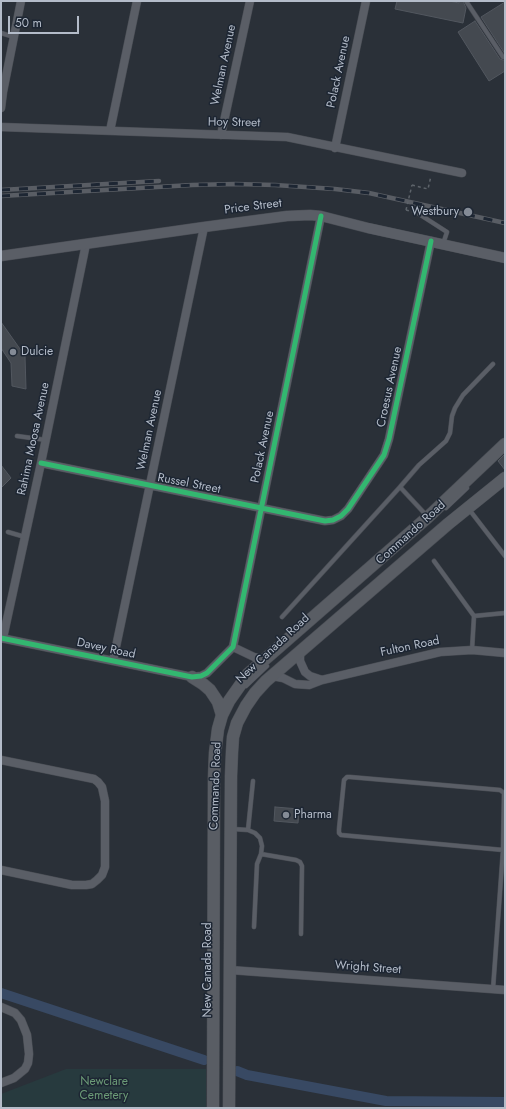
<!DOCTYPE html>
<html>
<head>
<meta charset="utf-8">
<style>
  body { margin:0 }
  #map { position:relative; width:506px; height:1109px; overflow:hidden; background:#2a3038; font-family:Jost,sans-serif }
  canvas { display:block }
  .frame { position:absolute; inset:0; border:2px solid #b4bcc9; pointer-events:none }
  .scale { position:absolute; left:8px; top:16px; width:71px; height:18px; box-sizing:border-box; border:2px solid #b4bcc9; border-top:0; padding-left:5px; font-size:12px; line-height:14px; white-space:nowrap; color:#b4bcc9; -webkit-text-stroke:3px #1d2633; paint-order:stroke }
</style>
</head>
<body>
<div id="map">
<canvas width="506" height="1109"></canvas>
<div class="frame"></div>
<div class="scale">50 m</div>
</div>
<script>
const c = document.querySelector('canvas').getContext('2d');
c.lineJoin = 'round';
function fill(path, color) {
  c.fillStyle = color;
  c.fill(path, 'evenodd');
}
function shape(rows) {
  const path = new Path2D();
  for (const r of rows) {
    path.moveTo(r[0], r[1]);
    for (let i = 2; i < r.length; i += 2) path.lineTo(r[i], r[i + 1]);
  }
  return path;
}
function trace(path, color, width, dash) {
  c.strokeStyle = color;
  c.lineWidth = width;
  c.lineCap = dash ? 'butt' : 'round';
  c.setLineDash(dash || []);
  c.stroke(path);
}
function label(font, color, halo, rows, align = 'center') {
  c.font = font + ' Jost,sans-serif';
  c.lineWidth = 3;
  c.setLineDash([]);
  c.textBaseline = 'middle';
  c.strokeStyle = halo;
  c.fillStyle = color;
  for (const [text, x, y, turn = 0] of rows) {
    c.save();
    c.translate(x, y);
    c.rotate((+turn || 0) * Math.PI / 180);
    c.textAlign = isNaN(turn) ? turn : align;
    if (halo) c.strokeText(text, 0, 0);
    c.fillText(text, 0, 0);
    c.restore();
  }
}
fill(shape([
  [66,1069,206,1069,206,1108,1,1108,1,1094]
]), '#273a3e');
trace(shape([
  [1,993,204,1060],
  [237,1071,247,1075,386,1101,505,1102]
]), '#384963', 10);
const building = shape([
  [397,1,449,1,459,3,459,1,463,1,466,8,463,23,395,9,397,1],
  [505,2,505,54,481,17,505,2],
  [475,21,500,59,503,60,505,60,505,71,489,81,458,32,475,21],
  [1,322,25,356,26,389,12,386,11,363,1,348,1,322],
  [505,454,505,470,498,461,505,454],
  [1,465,11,478,1,488,1,465],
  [275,807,299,809,298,823,274,821,275,807]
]);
fill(building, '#444950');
trace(building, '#52575f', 1);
const service = shape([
  [466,1,503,57],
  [1,33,14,37],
  [419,214,447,232,443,244],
  [17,436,46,440],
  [446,508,467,488],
  [468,508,505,556],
  [427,516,400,487,419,465,446,441,450,433,452,416,455,408,463,395,493,364],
  [8,532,25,537],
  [434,561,474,616],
  [282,617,400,487],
  [472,650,474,616,505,613],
  [246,686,267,666],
  [233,829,248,830,255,833,260,838,262,846,261,854,257,864,254,927],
  [248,830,253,781],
  [261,854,296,860,300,862,302,866,301,934],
  [493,989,503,850,504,793,500,790,350,777,347,777,344,780,339,829,339,833,341,835,503,850]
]);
const minor = shape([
  [1,108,3,92,21,1],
  [1,127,287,137,462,173],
  [110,131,137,1],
  [221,135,250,1],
  [335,148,366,1],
  [41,463,325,521,333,520,341,516,348,509,384,455,389,439,431,241],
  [1,638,192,677,201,676,207,673,233,647,321,216],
  [3,638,41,463,86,244],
  [233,647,254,657,266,660],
  [300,651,300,661,305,672,310,676,322,680],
  [113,661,204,227],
  [272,676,283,678,295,684,309,685,322,680,440,652,472,650,505,653],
  [1,760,94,779,98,782,102,787,105,801,105,867,102,875,97,880,92,884,86,885,72,885,1,870],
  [230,970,505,990],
  [1,1007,15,1013,21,1020,27,1035,29,1054,28,1063,25,1069,14,1078,1,1083]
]);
const tertiary = shape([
  [1,256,204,227,287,216,310,215,321,216,368,228,505,258]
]);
const secondary = shape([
  [192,677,203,684,210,690,218,702,222,715],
  [213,1108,214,778,215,753,218,729,222,715,229,701,248,674,428,517,505,444],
  [229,1108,231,776,232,752,233,737,237,723,246,706,255,693,266,681,448,524,505,478]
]);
trace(service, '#484c53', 5);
trace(minor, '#484c53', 9);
trace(tertiary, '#484c53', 11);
trace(secondary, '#484c53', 13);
trace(shape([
  [412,185,428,189,431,176],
  [406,210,413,212]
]), '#5d636a', 1.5, [3, 3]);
trace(service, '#5a5e66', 4);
trace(minor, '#5a5e66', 8);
trace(tertiary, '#5a5e66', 10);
trace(secondary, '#595d64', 12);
const rail = shape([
  [1,190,159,181],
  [1,196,192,185,235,184,275,185,335,189,369,193,505,223]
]);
trace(rail, '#595d64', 4.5);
trace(rail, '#1d2633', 3, [9]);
trace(shape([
  [406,210,412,185]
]), '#5d636a', 1.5, [3, 3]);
trace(shape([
  [41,463,325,521,333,520,341,516,348,509,384,455,389,439,431,241],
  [1,638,192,677,201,676,207,673,233,647,321,216]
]), '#33b770', 5);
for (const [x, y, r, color] of [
  [468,212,5,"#848b96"],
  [13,352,4,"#848b96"],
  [286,815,4,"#848b96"]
]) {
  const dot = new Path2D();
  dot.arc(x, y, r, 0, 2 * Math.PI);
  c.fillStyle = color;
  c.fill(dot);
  trace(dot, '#1d2633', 1.5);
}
label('12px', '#b4bcc9', '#1d2633', [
  ["Welman Avenue",224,65,-78],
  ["Polack Avenue",339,72,-78],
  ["Hoy Street",234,123,1],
  ["Price Street",253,207,-7],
  ["Croesus Avenue",390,387,-78],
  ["Welman Avenue",150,430,-78],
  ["Rahima Moosa Avenue",34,439,-78],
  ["Polack Avenue",263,447,-78],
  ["Russel Street",189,484,11],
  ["Commando Road",411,533,-42],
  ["Fulton Road",410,647,-12],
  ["Davey Road",106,649,12],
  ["New Canada Road",273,649,-43],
  ["Commando Road",216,786,-88],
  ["Wright Street",368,968,4],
  ["New Canada Road",208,970,-90]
]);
label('12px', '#b4bcc9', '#1d2633', [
  ["Westbury",459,212,"right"],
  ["Dulcie",21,352],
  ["Pharma",294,815]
], 'left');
label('12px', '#6b9a76', '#1d2633', [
  ["Newclare",104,1082],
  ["Cemetery",104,1096]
]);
</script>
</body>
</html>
